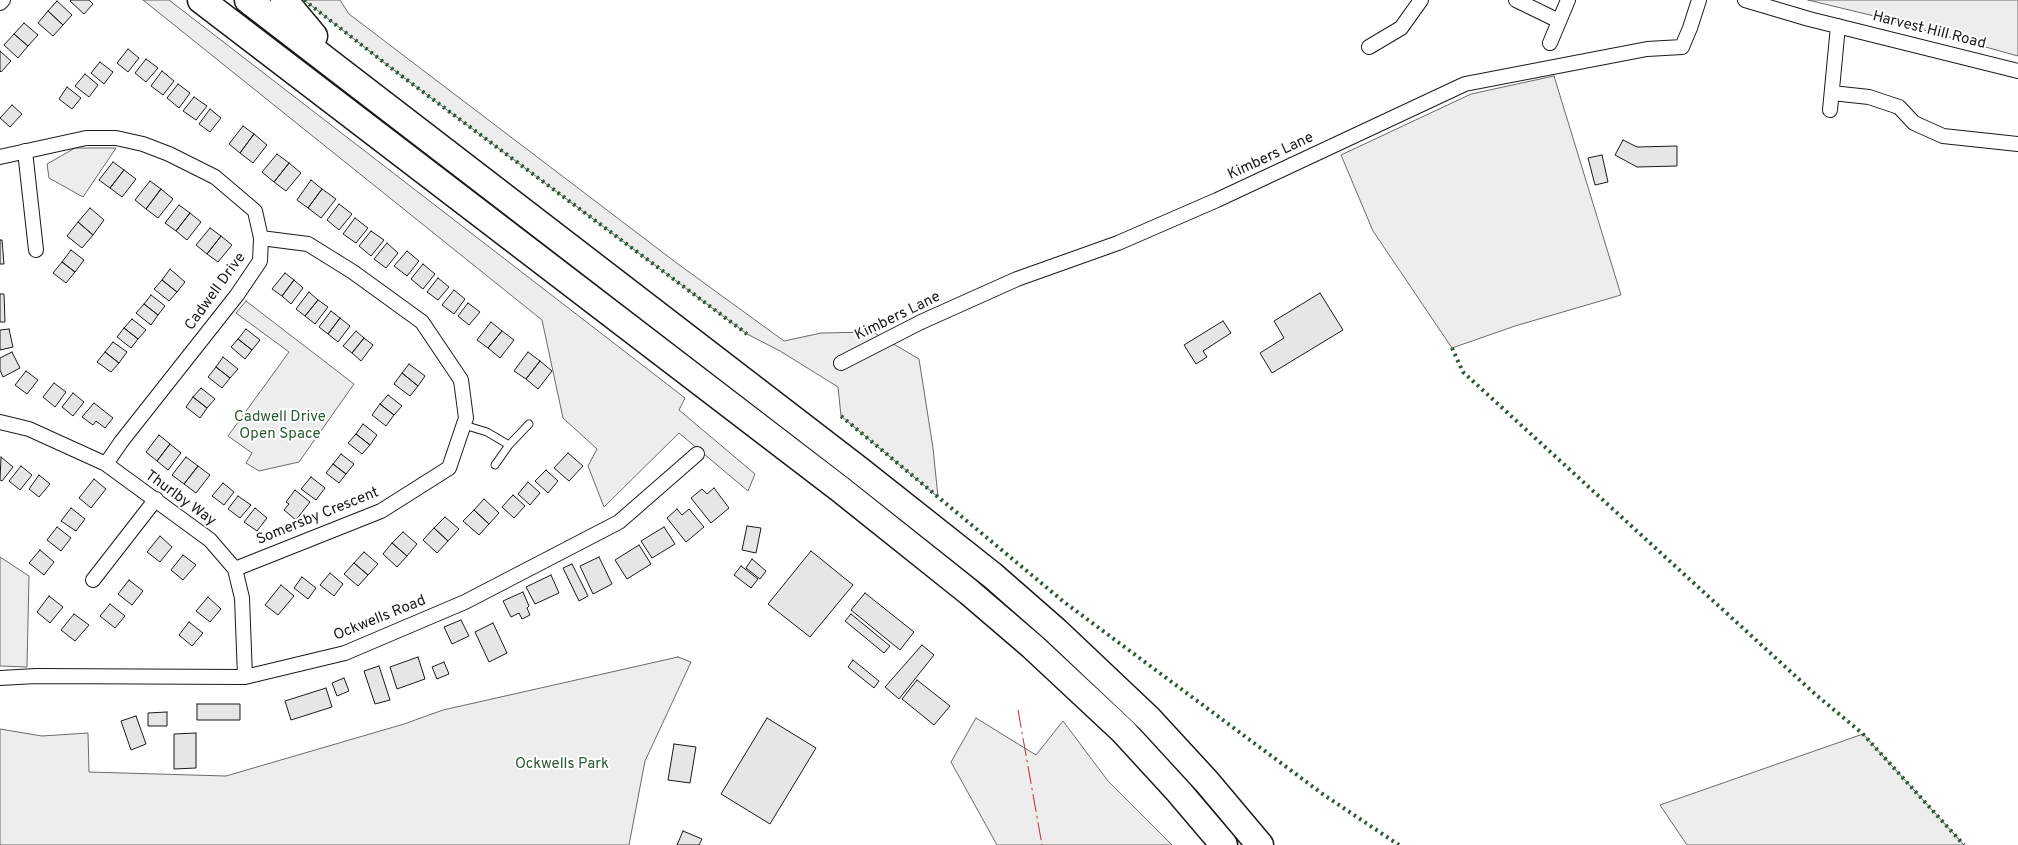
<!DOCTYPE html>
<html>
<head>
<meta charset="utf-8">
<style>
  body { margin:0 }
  canvas { display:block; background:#fff }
</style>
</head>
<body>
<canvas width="2018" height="845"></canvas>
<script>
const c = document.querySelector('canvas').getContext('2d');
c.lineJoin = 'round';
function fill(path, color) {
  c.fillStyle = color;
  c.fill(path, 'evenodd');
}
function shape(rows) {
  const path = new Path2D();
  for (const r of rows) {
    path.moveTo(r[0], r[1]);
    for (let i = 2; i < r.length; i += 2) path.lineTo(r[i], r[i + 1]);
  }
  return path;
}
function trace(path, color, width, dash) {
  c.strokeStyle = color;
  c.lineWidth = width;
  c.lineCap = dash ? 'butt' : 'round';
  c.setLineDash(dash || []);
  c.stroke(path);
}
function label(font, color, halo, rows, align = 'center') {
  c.font = font + ' Overpass,sans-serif';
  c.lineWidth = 4;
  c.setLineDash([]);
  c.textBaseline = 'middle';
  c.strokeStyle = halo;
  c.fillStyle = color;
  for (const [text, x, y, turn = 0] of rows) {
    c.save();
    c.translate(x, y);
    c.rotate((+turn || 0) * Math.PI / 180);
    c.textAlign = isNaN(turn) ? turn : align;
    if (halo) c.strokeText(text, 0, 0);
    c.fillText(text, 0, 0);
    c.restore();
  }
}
const green = shape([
  [143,0,169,0,685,398,679,410,755,474,748,491,679,433,604,507,588,466,597,449,563,418,542,320,143,0],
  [304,0,340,0,349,14,678,264,784,341,821,333,873,332,919,359,933,448,938,497,841,416,838,387,780,351,747,334,395,71,304,0],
  [1808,0,2018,0,2018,56,1870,15,1808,0],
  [1554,76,1621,295,1515,326,1452,348,1373,231,1341,155,1471,94,1554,76],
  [75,148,116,148,83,197,49,178,47,164,75,148],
  [246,301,354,384,299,462,259,471,246,463,252,453,228,436,289,352,236,313,246,301],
  [0,557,29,576,27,667,0,666,0,557],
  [678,657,691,662,645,761,629,845,0,845,0,729,42,736,88,733,89,772,226,776,404,724,443,710,678,657],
  [976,718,1036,755,1063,721,1108,781,1172,845,997,845,951,762,976,718],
  [1863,734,1964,845,1687,845,1660,805,1863,734]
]);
fill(green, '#ededed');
trace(green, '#6a6a6a', 1);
const building = shape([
  [71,0,89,0,93,4,84,14,70,1,71,0],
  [57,1,72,15,63,25,48,11,57,1],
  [48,11,63,25,53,36,38,23,48,11],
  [24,23,38,35,28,46,14,34,24,23],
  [14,34,28,46,18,58,4,45,14,34],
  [128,49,139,58,128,72,117,63,128,49],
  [0,51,11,61,1,72,0,71,0,51],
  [146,59,158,68,146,82,135,73,146,59],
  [100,62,113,72,104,84,91,73,100,62],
  [162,71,174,81,163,95,151,86,162,71],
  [85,74,98,85,89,97,75,86,85,74],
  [178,84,190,93,179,108,167,98,178,84],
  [67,87,81,98,72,109,59,99,67,87],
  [194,97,207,106,196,120,183,111,194,97],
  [12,105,22,114,10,127,0,118,12,105],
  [210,109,221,118,210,132,199,124,210,109],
  [243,126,254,134,240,153,229,144,243,126],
  [254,134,267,145,253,163,240,153,254,134],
  [1623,140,1637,147,1677,146,1677,166,1637,167,1615,155,1623,140],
  [277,154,289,163,274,182,262,172,277,154],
  [1602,155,1608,182,1595,185,1588,158,1602,155],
  [113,162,124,170,110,188,99,180,113,162],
  [289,163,301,173,286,191,274,182,289,163],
  [124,170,136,179,122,197,110,188,124,170],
  [311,180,322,189,308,208,297,200,311,180],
  [150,181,161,189,146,209,135,200,150,181],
  [161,189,173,199,158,218,146,209,161,189],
  [322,189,336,199,321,218,308,208,322,189],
  [339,204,352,214,339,230,327,220,339,204],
  [179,205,190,213,176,231,165,223,179,205],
  [90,208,104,220,93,235,78,222,90,208],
  [190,213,201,222,187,240,176,231,190,213],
  [355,218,368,228,356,243,343,234,355,218],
  [78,222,93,235,82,248,67,236,78,222],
  [210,228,221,236,207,254,196,245,210,228],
  [371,231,384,240,371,256,359,246,371,231],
  [221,236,232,245,218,262,207,254,221,236],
  [0,240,2,240,4,264,0,264,0,240],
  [387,243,398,253,386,268,374,259,387,243],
  [71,250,84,260,75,272,62,262,71,250],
  [407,251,419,261,407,276,394,266,407,251],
  [62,262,75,272,66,283,53,273,62,262],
  [423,264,435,274,423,289,411,279,423,264],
  [170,269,185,282,177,292,162,280,170,269],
  [285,273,294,280,282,296,272,289,285,273],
  [438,278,449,287,438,300,427,292,438,278],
  [162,280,177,292,169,301,154,289,162,280],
  [294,280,303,288,291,304,282,296,294,280],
  [454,290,465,299,454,314,442,305,454,290],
  [309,292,318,300,305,316,296,309,309,292],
  [1320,293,1343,330,1272,373,1260,353,1284,338,1274,321,1320,293],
  [0,294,4,294,5,322,0,322,0,294],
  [151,295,165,306,158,315,144,304,151,295],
  [318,300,328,307,315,324,305,316,318,300],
  [468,303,480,312,469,325,458,316,468,303],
  [144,304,158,315,151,325,136,313,144,304],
  [331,311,340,318,328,334,319,327,331,311],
  [340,318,350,326,338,342,328,334,340,318],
  [132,319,146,330,138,339,124,328,132,319],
  [1223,321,1231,333,1203,351,1207,357,1196,364,1184,345,1223,321],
  [491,322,502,331,488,348,477,340,491,322],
  [124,328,138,339,131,348,117,337,124,328],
  [9,329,13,347,0,350,0,330,9,329],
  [246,329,260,340,252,350,238,339,246,329],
  [356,331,364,338,352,353,343,346,356,331],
  [502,331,514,340,500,358,488,348,502,331],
  [364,338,373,345,361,361,352,353,364,338],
  [238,339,252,350,245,359,231,347,238,339],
  [113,342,127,352,119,363,105,352,113,342],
  [12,352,20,368,3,377,0,370,0,358,12,352],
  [105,352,119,363,111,372,97,362,105,352],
  [528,352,540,361,526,379,514,371,528,352],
  [223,357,238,369,230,378,216,367,223,357],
  [540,361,552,371,538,389,526,379,540,361],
  [409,364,425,376,418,386,402,373,409,364],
  [216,367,230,378,222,388,208,377,216,367],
  [26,371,38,380,27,394,15,385,26,371],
  [402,373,418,386,410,396,394,384,402,373],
  [54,383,66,392,55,407,43,397,54,383],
  [201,388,215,399,207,408,193,397,201,388],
  [73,393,84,402,73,416,62,407,73,393],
  [388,395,402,406,394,415,380,404,388,395],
  [193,397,207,408,200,418,186,407,193,397],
  [94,403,113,418,105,428,96,421,93,425,82,417,94,403],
  [380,404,394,415,386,426,372,415,380,404],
  [363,424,377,435,370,445,356,434,363,424],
  [356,434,370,445,362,454,348,443,356,434],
  [159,435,170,444,157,461,146,452,159,435],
  [170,444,181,453,168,470,157,461,170,444],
  [568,453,583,466,569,481,554,468,568,453],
  [341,454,354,464,346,474,333,464,341,454],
  [1,457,13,467,2,481,0,480,1,457],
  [186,457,198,466,184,484,172,475,186,457],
  [333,464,346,474,339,483,326,473,333,464],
  [21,466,32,475,20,490,9,481,21,466],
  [198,466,210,475,196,493,184,484,198,466],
  [546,470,558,481,548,493,535,481,546,470],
  [39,475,50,484,39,497,29,489,39,475],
  [311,477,325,488,316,500,301,489,311,477],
  [94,479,106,489,91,508,79,498,94,479],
  [528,482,540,493,530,505,518,494,528,482],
  [223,483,234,492,224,505,212,496,223,483],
  [714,488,729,508,711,523,691,498,702,489,707,494,714,488],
  [295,490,310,502,296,520,284,510,289,504,286,502,295,490],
  [513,495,525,506,514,518,502,507,513,495],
  [238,496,251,505,240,518,228,509,238,496],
  [484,499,499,513,489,524,474,510,484,499],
  [71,508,85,519,76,531,61,521,71,508],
  [255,508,267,518,257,531,244,522,255,508],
  [677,509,682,515,689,509,704,527,686,542,667,518,677,509],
  [474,510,489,524,479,535,463,521,474,510],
  [445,517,459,529,448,541,434,528,445,517],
  [747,526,761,528,756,553,742,550,747,526],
  [57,527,71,538,61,551,47,540,57,527],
  [664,527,675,544,652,558,641,541,664,527],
  [434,528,448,541,437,553,423,540,434,528],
  [403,532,417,544,407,556,392,543,403,532],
  [160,536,172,547,160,562,147,552,160,536],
  [392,543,407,556,397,567,383,554,392,543],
  [639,545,651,564,627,579,615,560,639,545],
  [40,550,54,562,44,575,29,563,40,550],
  [811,551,853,585,810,637,768,604,811,551],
  [364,552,378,564,368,575,354,563,364,552],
  [183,555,196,565,183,580,171,570,183,555],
  [599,557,612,584,593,594,580,566,599,557],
  [752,559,766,571,760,579,746,568,752,559],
  [354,563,368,575,358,586,344,574,354,563],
  [572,564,588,596,579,601,563,568,572,564],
  [741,566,758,579,751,588,734,575,741,566],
  [330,573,343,584,334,596,320,585,330,573],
  [551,575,559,593,535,604,526,587,551,575],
  [302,577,316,588,308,599,294,588,302,577],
  [129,580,143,591,132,605,118,594,129,580],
  [281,585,294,596,278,615,265,605,281,585],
  [523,592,529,606,527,608,530,615,522,619,519,613,511,617,503,601,523,592],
  [865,593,914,632,900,650,851,610,865,593],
  [49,596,63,607,50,623,37,612,49,596],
  [208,597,221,609,210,622,196,611,208,597],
  [110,604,125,616,115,628,100,616,110,604],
  [74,614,89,625,75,641,61,630,74,614],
  [851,614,890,646,884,653,845,621,851,614],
  [461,620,469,636,452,644,444,627,461,620],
  [189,622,203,633,192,646,179,635,189,622],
  [493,623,507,653,489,662,475,632,493,623],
  [922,645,934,655,899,699,885,687,922,645],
  [418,657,425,679,397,689,390,667,418,657],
  [853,660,879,681,874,688,848,667,853,660],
  [444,662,449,674,437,679,432,667,444,662],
  [379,666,390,700,375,704,364,671,379,666],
  [344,678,349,691,337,696,332,683,344,678],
  [917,680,950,706,934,725,902,699,917,680],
  [326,688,332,707,291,720,285,701,326,688],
  [197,704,240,704,240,720,197,720,197,704],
  [167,712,167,726,148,726,148,713,167,712],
  [136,716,146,744,131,750,121,721,136,716],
  [767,718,816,748,770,824,721,794,767,718],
  [196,733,196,768,174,769,174,734,196,733],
  [674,744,696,747,690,783,668,780,674,744],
  [683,831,702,839,699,845,677,845,683,831]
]);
fill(building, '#e6e6e6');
trace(building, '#1a1a1a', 1);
const service = shape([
  [464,425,487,432,509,445],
  [495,465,509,445,529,424]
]);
const minor = shape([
  [1516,0,1559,21],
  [1745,0,1809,19,2018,71],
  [0,3,3,0],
  [1550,43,1568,0],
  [1369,47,1401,28,1421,0],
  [1832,93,1869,97,1899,107,1914,123,1943,136,2018,144],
  [1830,110,1838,26],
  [25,151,36,250],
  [0,157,86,138,116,138,143,144,169,154,215,177,255,211,261,238,260,261,237,295,121,442,106,464],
  [841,363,921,322,1017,279,1118,243,1217,200,1465,84,1647,49,1682,47,1690,28,1699,0],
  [0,422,29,429,106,464,210,540,235,569,242,598,245,677],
  [235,569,381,511,449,468,466,418,461,380,422,322,353,272,308,244,261,238],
  [93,580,156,499],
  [0,678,36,676,245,677,345,653,465,602,619,522,697,454]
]);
const motorway = shape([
  [201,0,840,489,969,592,1032,646,1123,731,1179,792,1224,845],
  [248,0,858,469,992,575,1056,631,1149,719,1207,782,1260,845],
  [284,0,314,36]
]);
trace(service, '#1a1a1a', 9);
trace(minor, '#1a1a1a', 16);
trace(motorway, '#1a1a1a', 29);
trace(service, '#fff', 7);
trace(minor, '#fff', 14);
trace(motorway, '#fff', 26);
trace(shape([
  [304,0,395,71,747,334],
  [1452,348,1463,372,1815,694,1863,734,1964,845],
  [841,416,1064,602,1324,795,1399,845]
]), '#2b5a34', 4, [2.5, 4]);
trace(shape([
  [1018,710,1042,845]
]), '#c62828', 1, [18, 4, 2.5, 4]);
label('15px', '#1a1a1a', '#fff', [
  ["Harvest Hill Road",1929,31,14],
  ["Kimbers Lane",1271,157,-25],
  ["Cadwell Drive",216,292,-54],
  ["Kimbers Lane",898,317,-26],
  ["Thurlby Way",180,499,36],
  ["Somersby Crescent",318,517,-22],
  ["Ockwells Road",380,619,-22]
]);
label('15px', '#2b5a34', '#fff', [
  ["Cadwell Drive",280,418],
  ["Open Space",280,435],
  ["Ockwells Park",562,765]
]);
</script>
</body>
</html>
